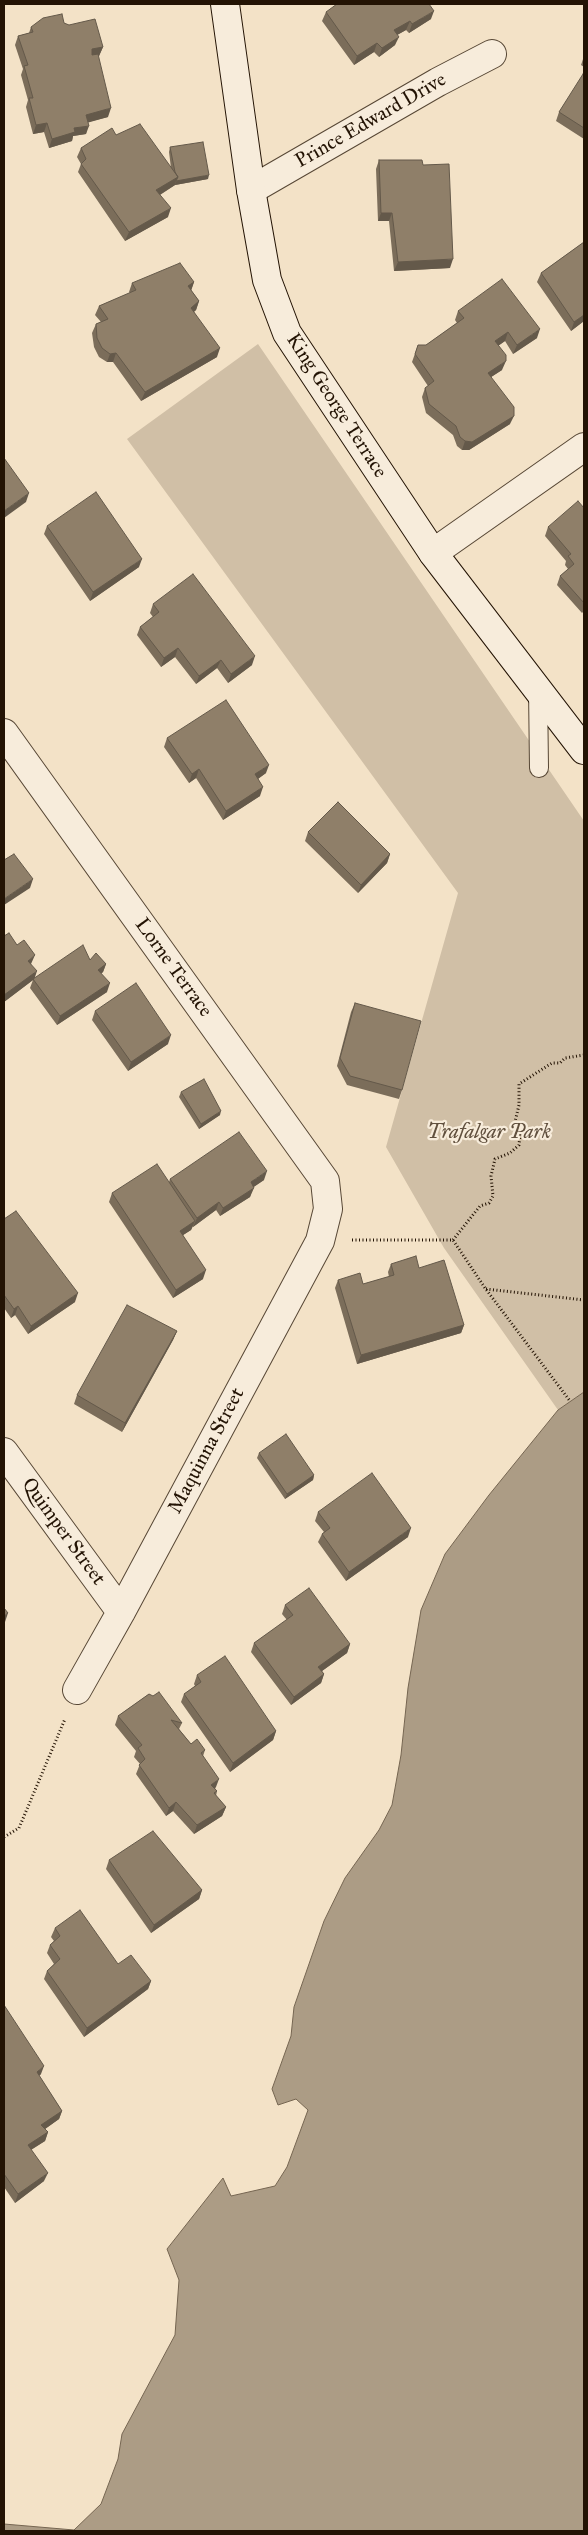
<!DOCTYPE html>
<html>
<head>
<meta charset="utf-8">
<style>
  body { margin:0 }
  #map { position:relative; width:588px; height:2535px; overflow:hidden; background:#f3e2c7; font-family:"IM FELL Great Primer",serif }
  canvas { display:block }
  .frame { position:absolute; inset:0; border:5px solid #231304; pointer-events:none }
</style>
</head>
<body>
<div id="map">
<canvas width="588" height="2535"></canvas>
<div class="frame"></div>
</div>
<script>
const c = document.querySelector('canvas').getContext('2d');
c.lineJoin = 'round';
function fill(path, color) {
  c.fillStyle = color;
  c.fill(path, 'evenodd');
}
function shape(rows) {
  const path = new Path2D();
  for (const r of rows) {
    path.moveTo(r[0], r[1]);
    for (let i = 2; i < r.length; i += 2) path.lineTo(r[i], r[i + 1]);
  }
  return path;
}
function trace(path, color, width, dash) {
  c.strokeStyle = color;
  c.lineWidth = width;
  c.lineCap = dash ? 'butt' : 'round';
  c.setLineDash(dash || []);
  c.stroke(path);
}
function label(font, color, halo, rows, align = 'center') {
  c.font = font + ' "IM FELL Great Primer",serif';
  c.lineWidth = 4.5;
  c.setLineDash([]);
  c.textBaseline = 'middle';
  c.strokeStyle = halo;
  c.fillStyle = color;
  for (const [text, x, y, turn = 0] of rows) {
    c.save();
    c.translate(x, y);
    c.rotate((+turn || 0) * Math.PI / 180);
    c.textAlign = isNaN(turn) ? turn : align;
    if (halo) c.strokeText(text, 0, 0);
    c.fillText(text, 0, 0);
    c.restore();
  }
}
fill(shape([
  [258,344,584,821,584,1392,558,1410,444,1248,386,1147,458,893,127,439]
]), '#d0bfa6');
const water = shape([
  [584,1392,584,2531,4,2531,4,2524,74,2530,101,2504,118,2459,122,2434,175,2335,179,2280,167,2249,223,2178,231,2196,275,2186,287,2167,308,2110,296,2099,278,2105,272,2089,291,2036,294,2007,324,1921,345,1878,379,1830,392,1805,401,1755,408,1688,421,1610,445,1554,489,1495,558,1410,584,1392]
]);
fill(water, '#ac9c85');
trace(water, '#756551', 1);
const service = shape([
  [538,689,539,768]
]);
const minor = shape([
  [251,190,438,82,492,54],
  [433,553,584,447],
  [4,733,325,1181,328,1209,320,1241,121,1612,77,1690],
  [4,1452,121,1612]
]);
const secondary = shape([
  [225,4,251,190,267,280,287,333,433,553,584,750]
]);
trace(service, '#574735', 20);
trace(minor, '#574735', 30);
trace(secondary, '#231304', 30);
trace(shape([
  [352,1240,453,1240,485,1288,570,1401],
  [453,1240,480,1206,489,1203,493,1196,491,1176,495,1159,510,1153,519,1145,520,1135,514,1126,519,1105,519,1084,552,1063,560,1063,565,1058,584,1055],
  [486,1289,584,1300],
  [4,1837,19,1828,65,1719]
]), '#231304', 3, [1, 2.5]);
trace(service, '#f7ecdb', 18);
trace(minor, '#f7ecdb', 28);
trace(secondary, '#f7ecdb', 28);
fill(shape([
  [326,12,431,19,409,33,406,30,397,35,395,45,379,57,374,52,354,65,322,21],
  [64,23,103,47,99,56,98,56,108,117,88,122,86,134,73,136,72,141,49,148,44,132,33,134,26,107,28,100,21,75,23,69,15,45,18,36,29,33,31,27],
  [584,56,584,67,581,65],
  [584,75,584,139,556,121,559,112],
  [116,135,171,168,169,152,170,147,208,179,175,185,160,195,168,217,125,241,78,172,81,164,77,157,81,148],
  [379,160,423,165,450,268,394,271,389,221,378,221,376,169],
  [584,242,584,321,571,331,537,282,541,273],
  [194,282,191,290,199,301,196,310,194,312,217,357,141,401,113,362,107,362,99,357,94,347,92,333,96,324,101,322,95,315,99,306,130,293,129,292,132,283],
  [458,311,537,338,513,354,505,341,498,346,502,370,491,377,510,424,469,450,462,450,457,446,453,435,426,413,422,397,425,388,428,386,412,362,418,345,426,345,457,323,455,320],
  [584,508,584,611,582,613,557,585,560,576,568,569,565,565,566,561,545,536,548,527],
  [47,526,139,567,90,601,44,534],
  [153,604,252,665,228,683,217,668,196,684,175,657,161,667,137,635,140,627,153,617,150,613],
  [167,738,266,773,258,779,260,796,223,820,196,778,189,783,164,747],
  [308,832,390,854,387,863,358,893,305,841],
  [4,936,17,945,31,964,35,978,90,960,106,964,103,972,101,974,107,992,57,1025,30,988,33,980,4,1002],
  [355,1003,402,1090,399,1099,347,1085,337,1066,351,1012],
  [95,1011,168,1044,128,1071,92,1020],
  [181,1092,220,1115,199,1129,179,1097],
  [170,1179,264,1180,253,1187,250,1197,220,1216,216,1210,193,1227,193,1226,191,1230,183,1235,203,1279,173,1298,109,1202,112,1193,169,1182],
  [4,1219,75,1302,28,1334,15,1315,11,1318,4,1308],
  [391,1264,419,1268,464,1325,461,1333,357,1364,335,1288,338,1280,363,1284,389,1277,388,1272],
  [177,1331,173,1340,122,1432,74,1404,77,1395],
  [259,1453,314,1475,313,1480,285,1499,257,1458],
  [318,1512,408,1537,346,1581,318,1542,322,1534,324,1532,315,1521],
  [285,1605,350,1644,347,1653,322,1671,324,1674,321,1683,291,1705,251,1652,254,1643,287,1620,282,1614],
  [197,1675,276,1731,273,1740,230,1772,181,1702,184,1694,195,1686,194,1684],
  [149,1694,182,1723,179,1729,191,1744,205,1750,203,1756,216,1787,215,1788,217,1791,216,1796,226,1807,222,1816,194,1834,173,1811,166,1816,136,1774,140,1764,134,1757,136,1751,115,1725,118,1716],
  [109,1860,202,1890,199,1899,151,1933,106,1869],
  [55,1928,118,1964,151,1981,148,1989,84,2037,44,1979,47,1971,54,1964,47,1953,50,1945,54,1941,51,1937],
  [4,2005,41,2074,39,2076,62,2111,59,2119,45,2129,48,2132,45,2141,31,2150,44,2181,15,2203,4,2187]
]), '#7b6d5a');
fill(shape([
  [434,11,431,19,409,33,412,24],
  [410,21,406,30,390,39,394,30],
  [399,37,395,45,379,57,382,48],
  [377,43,374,52,354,65,357,56],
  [103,47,99,56,89,58,92,49],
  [111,108,108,117,83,124,86,115],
  [47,123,44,132,33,134,36,125],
  [89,126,86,134,73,136,72,141,49,148,52,139,74,128],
  [209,175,208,179,175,185,176,181],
  [178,177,175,185,153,199,156,190],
  [171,208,168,217,125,241,129,232],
  [381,213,392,213,389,221,378,221],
  [453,259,450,268,394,271,398,262],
  [194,282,191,291,188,286],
  [199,301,196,310,188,316,191,308],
  [584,315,584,321,571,331,574,322],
  [540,329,537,338,513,354,517,345],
  [508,332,505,341,492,350,495,341],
  [220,348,217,357,141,401,145,392],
  [116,353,113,362,107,362,110,354],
  [506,361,502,370,485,381,488,373],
  [514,416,510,424,469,450,462,450,465,441],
  [29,493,26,502,4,518,4,511],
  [142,559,139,567,90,601,93,592],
  [178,648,175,657,161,667,164,658],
  [255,656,252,665,228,683,231,674],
  [221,660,217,668,196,684,199,676],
  [269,765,266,773,252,783,255,774],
  [199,769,196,778,189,783,192,774],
  [263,787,260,796,223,820,226,811],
  [390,854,387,863,358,893,361,885],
  [33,879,30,888,4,905,4,899],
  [35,955,31,964,25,970,28,961],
  [106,964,103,972,94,978,98,970],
  [37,971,34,980,33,979,33,980,4,1002,4,995],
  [110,983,107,992,57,1025,60,1016],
  [171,1035,168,1044,128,1071,131,1062],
  [221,1111,220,1115,199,1129,201,1124],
  [267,1171,264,1180,248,1191,251,1182],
  [254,1188,250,1197,220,1216,223,1208],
  [219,1202,216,1210,193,1227,197,1218],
  [195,1221,191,1230,177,1239,180,1231],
  [206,1270,203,1279,173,1298,176,1290],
  [78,1293,75,1302,28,1334,31,1326],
  [18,1306,15,1315,11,1318,14,1309],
  [464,1325,461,1333,357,1364,361,1355],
  [177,1331,173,1340,122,1432,125,1423],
  [314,1475,313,1480,285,1499,287,1494],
  [411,1528,408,1537,346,1581,349,1572],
  [8,1613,5,1622,4,1623,4,1616],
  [350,1644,347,1653,315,1676,318,1667],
  [324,1674,321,1683,291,1705,294,1697],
  [276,1731,273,1740,230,1772,233,1763],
  [219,1779,216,1787,208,1794,211,1785],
  [176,1802,173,1811,166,1816,169,1808],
  [226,1807,222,1816,194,1834,197,1825],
  [202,1890,199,1899,151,1933,154,1925],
  [151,1981,148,1989,84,2037,87,2028],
  [44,2066,41,2074,33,2081,37,2072],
  [62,2111,59,2119,38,2134,41,2125],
  [48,2132,45,2141,24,2154,28,2145],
  [48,2173,44,2181,15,2203,18,2194]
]), '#64594a');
const building = shape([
  [337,4,429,4,434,11,412,24,410,21,394,30,399,37,382,48,377,43,357,56,326,12,337,4],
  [62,14,64,23,69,25,95,19,103,47,92,49,92,55,98,54,111,108,86,115,89,126,74,128,75,132,52,139,47,123,36,125,29,98,33,98,24,66,28,65,18,36,33,32,31,27,43,18,62,14],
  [583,74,584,75,584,128,559,112,583,74],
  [140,124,178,177,156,190,171,208,129,232,81,164,86,159,81,148,112,128,116,135,140,124],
  [203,142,209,175,176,181,178,177,175,172,170,147,203,142],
  [379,160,422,160,423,165,449,164,453,259,398,262,392,213,381,213,379,160],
  [584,242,584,315,574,322,541,273,584,242],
  [180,263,194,282,188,286,199,301,191,308,220,348,145,392,116,353,110,354,102,348,97,338,96,324,108,319,99,306,136,290,132,283,180,263],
  [502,279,540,329,517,345,508,332,495,341,506,355,506,361,488,373,514,407,514,416,472,442,465,441,460,437,456,426,429,404,425,388,434,381,415,354,418,345,426,345,464,318,458,311,502,279],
  [4,458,29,493,4,511,4,458],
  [96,492,142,559,93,592,47,526,96,492],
  [578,501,584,508,584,603,560,576,574,564,568,556,571,554,548,527,578,501],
  [193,574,255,656,231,674,221,660,199,676,178,648,164,658,140,627,159,612,153,604,193,574],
  [226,700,269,765,255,774,263,787,226,811,199,769,192,774,167,738,226,700],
  [338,802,390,854,361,885,308,832,338,802],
  [14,854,33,879,4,899,4,860,14,854],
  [9,933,17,945,24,940,35,955,28,961,37,971,4,995,4,936,9,933],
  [83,945,90,960,96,953,106,964,98,970,110,983,60,1016,33,979,83,945],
  [136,983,171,1035,131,1062,95,1011,136,983],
  [355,1003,421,1021,402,1090,350,1076,340,1058,355,1003],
  [204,1079,221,1111,201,1124,181,1092,204,1079],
  [239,1132,267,1171,251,1182,254,1188,223,1208,219,1202,197,1218,170,1179,239,1132],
  [157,1164,195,1221,180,1231,206,1270,176,1290,112,1193,157,1164],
  [16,1211,78,1293,31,1326,18,1306,14,1309,4,1295,4,1219,16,1211],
  [416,1256,419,1268,444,1260,464,1325,361,1355,338,1280,360,1273,363,1284,394,1275,391,1264,416,1256],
  [127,1305,177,1331,125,1423,77,1395,127,1305],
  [286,1434,314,1475,287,1494,259,1453,286,1434],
  [372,1473,411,1528,349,1572,322,1534,330,1528,318,1512,372,1473],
  [309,1588,350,1644,318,1667,324,1674,294,1697,254,1643,293,1615,285,1605,309,1588],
  [4,1608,8,1613,4,1616,4,1608],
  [225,1656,276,1731,233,1763,184,1694,201,1682,197,1675,225,1656],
  [159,1692,182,1723,171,1720,191,1744,197,1739,205,1750,201,1753,219,1779,211,1785,217,1791,214,1793,226,1807,197,1825,176,1802,169,1808,139,1765,145,1759,138,1748,142,1745,118,1716,149,1694,153,1696,159,1692],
  [153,1831,202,1890,154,1925,109,1860,153,1831],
  [80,1910,118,1964,131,1955,151,1981,87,2028,47,1971,60,1959,50,1945,60,1936,55,1928,80,1910],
  [4,2005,44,2066,37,2072,62,2111,41,2125,48,2132,28,2145,48,2173,18,2194,4,2174,4,2005]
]);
fill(building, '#8f7f69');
trace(building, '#64594a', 1);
label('20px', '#231304', '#f7ecdb', [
  ["Prince Edward Drive",371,121,-30],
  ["King George Terrace",336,406,57],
  ["Lorne Terrace",173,968,54],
  ["Maquinna Street",207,1451,-62],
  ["Quimper Street",63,1532,54]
]);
label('italic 20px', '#604f3d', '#f7ecdb', [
  ["Trafalgar Park",489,1133]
]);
</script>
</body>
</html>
